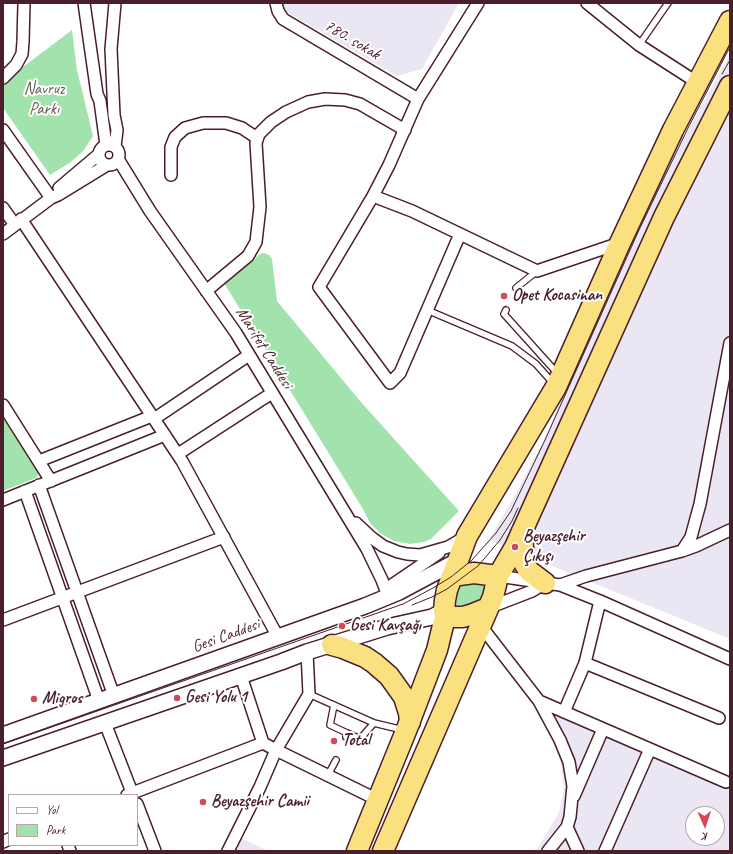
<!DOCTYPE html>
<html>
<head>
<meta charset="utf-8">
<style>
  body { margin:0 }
  #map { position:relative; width:733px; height:854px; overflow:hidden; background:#fff; font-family:Caveat,sans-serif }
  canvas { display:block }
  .frame { position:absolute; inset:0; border:4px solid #4a1f2b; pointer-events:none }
  .legend { position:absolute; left:8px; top:794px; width:130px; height:52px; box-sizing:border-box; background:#fff; border:1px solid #b7a5aa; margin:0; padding:5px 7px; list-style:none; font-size:12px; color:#4a1f2b }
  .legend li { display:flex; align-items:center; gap:8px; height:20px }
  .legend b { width:20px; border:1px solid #b7a5aa }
  .north { position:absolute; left:685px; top:806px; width:40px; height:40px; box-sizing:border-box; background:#fff; border:1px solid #b7a5aa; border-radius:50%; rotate:177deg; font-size:11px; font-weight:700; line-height:16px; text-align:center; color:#4a1f2b }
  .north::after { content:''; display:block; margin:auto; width:14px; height:18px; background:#d1495b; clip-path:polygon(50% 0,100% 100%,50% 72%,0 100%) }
</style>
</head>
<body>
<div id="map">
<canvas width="733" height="854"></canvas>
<div class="frame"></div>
<ul class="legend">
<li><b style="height:5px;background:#fff"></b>Yol</li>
<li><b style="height:11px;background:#a2e3ad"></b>Park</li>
</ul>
<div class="north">K</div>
</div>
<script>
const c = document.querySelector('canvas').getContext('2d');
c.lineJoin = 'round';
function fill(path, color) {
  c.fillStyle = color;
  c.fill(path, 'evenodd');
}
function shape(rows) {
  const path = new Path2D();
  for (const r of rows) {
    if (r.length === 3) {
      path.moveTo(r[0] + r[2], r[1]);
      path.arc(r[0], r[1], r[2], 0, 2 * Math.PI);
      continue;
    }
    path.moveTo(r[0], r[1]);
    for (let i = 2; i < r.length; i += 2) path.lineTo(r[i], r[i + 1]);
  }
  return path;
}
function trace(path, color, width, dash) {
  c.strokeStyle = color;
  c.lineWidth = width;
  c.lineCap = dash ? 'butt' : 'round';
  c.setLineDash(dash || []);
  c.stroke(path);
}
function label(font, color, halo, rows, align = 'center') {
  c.font = font + ' Caveat,sans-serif';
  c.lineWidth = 4;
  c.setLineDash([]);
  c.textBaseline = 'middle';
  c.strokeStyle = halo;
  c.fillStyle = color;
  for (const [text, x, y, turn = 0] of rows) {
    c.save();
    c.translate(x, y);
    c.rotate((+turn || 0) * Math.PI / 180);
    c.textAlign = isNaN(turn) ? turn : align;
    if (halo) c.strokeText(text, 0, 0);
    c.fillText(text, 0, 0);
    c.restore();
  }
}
fill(shape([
  [281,3,459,3,422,69,397,76,282,9],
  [730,54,730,639,489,540,519,488,545,438,566,388,664,173],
  [546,696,730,783,730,850,728,851,536,851,559,813,564,788,561,763,539,705],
  [693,814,717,814,717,838,693,838],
  [237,836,268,851,229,851]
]), '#ebe6f4');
fill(shape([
  [72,30,77,70,93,136,84,150,71,162,50,175,3,108,3,82],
  [264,253,269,255,272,259,277,301,360,401,459,511,431,539,424,542,410,544,394,541,380,533,370,523,363,509,224,283,260,254],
  [3,418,39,473,36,478,3,491],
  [487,580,482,600,453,610,453,584]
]), '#a2e3ad');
const lane = shape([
  [639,45,668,3],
  [516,288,537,271],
  [427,310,512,346,536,364,553,383],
  [506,310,504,314,558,374],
  [309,694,374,723],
  [334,705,330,725,347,733],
  [346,737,347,733,360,739,374,723,403,730],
  [328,775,336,760]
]);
const street = shape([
  [84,3,97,94,100,101,106,145],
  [115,3,111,49,114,115,117,130,115,147],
  [276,3,278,11,283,19,418,99],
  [478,3,418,99,389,165,373,196,412,211,537,271,620,243],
  [587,3,639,45,698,83],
  [3,78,16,65,22,54,23,42,24,3],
  [3,130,51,198],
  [109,155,10],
  [118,159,150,211,236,333,367,549,382,580,388,596],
  [171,175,171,147,175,137,185,128,203,123,226,123,242,128,257,138],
  [59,188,98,155],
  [373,196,319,287,390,383,400,373,460,234],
  [3,208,15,225],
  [21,219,182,461,278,637],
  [3,234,51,198,58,195,107,165],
  [206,291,248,256,256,242,260,207,256,143,259,134,271,122,286,112,308,102,325,99,345,100,360,104,405,130],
  [3,405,51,481],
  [154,419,249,355],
  [178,454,272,393],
  [39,461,152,416],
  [39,485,114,696],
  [25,491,99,701],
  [3,500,165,435],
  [356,523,372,538,383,546,398,552,407,554,420,555,448,547,467,536],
  [682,551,691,537,700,504,730,343],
  [498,576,560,585,600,601,730,659],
  [560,585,586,576,682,551,696,546,730,530],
  [386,589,439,553],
  [488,608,532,591,545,583],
  [3,620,224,537],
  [481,626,539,701,560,740,569,762,573,786,570,817,567,827,548,851],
  [307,652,309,694,276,750,378,800],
  [585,663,600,601],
  [539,701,726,782],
  [564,712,585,663,719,718],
  [105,723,133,795],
  [127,795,263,743],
  [574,796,603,729],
  [137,804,155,851],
  [567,827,578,851],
  [3,842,9,839],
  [68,845,70,851],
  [228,851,260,787,276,750,263,743,241,676],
  [605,851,650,749]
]);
const secondary = shape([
  [3,735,365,606,399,592,457,561],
  [3,758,281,662,307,652,387,627,432,617,444,611]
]);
const highway = shape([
  [522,531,524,563,529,571,545,583],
  [451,578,459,575,474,573,498,576],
  [488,608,473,614,463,617,452,617,444,611,445,600,447,590,467,536,556,387,620,243,673,130,730,21],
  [332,645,343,648,365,657,374,663,389,676,404,697,409,713,410,722],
  [357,851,406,731,437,650,446,613],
  [383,851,493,597,498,576,515,547,664,217,730,86]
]);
trace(lane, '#4a1f2b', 8);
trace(street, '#4a1f2b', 14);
trace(secondary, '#4a1f2b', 18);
trace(highway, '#4a1f2b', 23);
trace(lane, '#fff', 5.5);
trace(street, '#fff', 11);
trace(secondary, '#fff', 15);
trace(highway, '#fbe080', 20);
trace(shape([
  [722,74,730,60],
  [412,605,432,597,447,589,478,566,500,540,512,521,518,508],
  [3,744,386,610,403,604,433,588,451,577,472,560,496,533,511,511,545,440,639,230,689,126,730,47]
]), '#4a1f2b', 1);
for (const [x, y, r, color] of [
  [504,296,4,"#d1495b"],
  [515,547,4,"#d1495b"],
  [342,626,4,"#d1495b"],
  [177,698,4,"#d1495b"],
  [34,699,4,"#d1495b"],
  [334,741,4,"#d1495b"],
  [203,802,4,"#d1495b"]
]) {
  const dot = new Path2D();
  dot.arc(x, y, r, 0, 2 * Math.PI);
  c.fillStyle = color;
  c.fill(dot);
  trace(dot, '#fff', 1.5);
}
label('17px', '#4a1f2b', '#fff', [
  ["780. sokak",352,40,31],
  ["Marifet Caddesi",264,348,58],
  ["Gesi Caddesi",226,636,-20]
]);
label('17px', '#645a52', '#fff', [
  ["Navruz",44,90],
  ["Parkı",44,110]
]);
label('bold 17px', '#4a1f2b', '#fff', [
  ["Opet Kocasinan",512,296],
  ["Beyazşehir",523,537],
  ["Çıkışı",523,557],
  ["Gesi Kavşağı",350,626],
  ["Gesi Yolu 1",185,698],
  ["Migros",42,699],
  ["Total",342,741],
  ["Beyazşehir Camii",211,802]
], 'left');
</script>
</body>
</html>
